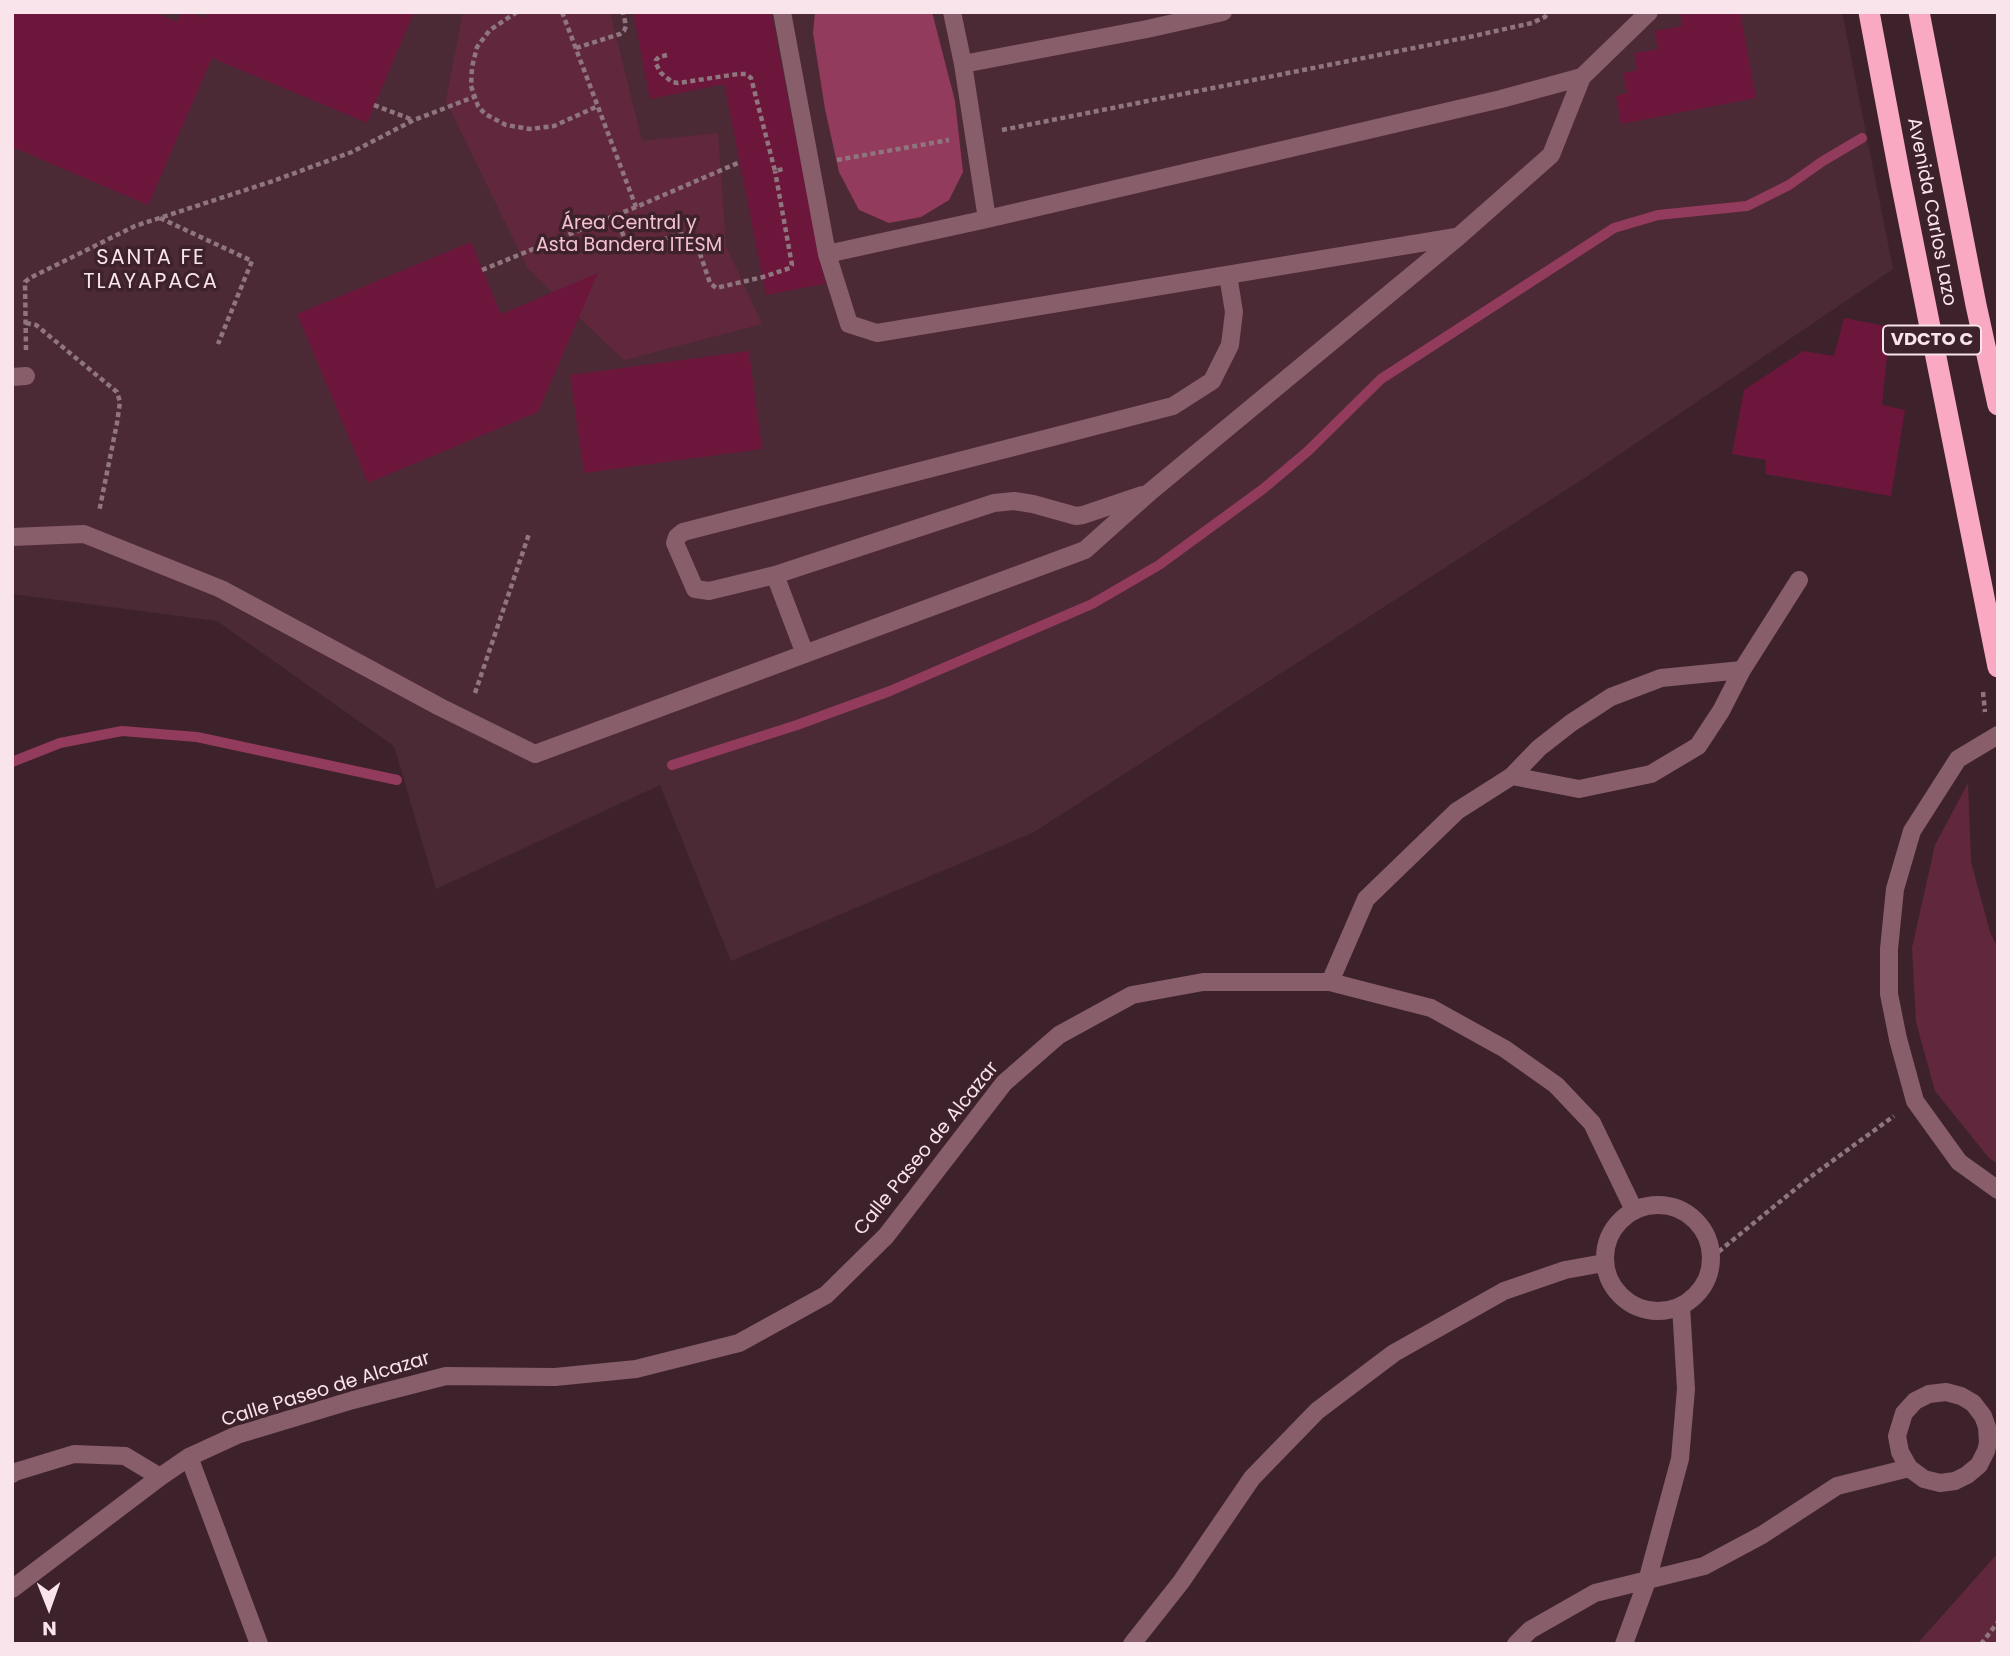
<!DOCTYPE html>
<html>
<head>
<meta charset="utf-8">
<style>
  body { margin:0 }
  #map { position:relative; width:2010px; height:1656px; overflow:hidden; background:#3e222b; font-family:Poppins,sans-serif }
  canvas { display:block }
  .frame { position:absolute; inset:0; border:14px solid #f8e4ea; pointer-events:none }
  .north { position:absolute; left:14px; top:1572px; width:70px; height:70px; -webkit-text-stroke:5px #3e222b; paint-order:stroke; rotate:179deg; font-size:19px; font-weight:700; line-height:28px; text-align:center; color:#f8e4ea }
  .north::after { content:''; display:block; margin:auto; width:24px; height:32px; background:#f8e4ea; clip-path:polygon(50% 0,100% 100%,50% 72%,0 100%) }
</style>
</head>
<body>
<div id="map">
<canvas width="2010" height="1656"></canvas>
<div class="frame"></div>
<div class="north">N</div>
</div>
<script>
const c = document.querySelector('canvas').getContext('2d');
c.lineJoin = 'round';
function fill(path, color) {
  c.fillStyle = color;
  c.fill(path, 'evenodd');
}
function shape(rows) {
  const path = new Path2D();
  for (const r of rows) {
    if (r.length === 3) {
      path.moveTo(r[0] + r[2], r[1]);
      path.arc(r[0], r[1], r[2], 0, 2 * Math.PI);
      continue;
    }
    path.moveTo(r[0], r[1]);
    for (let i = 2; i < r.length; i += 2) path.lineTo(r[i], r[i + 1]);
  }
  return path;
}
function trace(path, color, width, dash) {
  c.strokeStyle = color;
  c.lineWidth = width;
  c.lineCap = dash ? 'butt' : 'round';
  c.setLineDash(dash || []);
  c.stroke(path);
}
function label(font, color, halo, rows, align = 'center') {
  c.font = font + ' Poppins,sans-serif';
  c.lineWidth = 7;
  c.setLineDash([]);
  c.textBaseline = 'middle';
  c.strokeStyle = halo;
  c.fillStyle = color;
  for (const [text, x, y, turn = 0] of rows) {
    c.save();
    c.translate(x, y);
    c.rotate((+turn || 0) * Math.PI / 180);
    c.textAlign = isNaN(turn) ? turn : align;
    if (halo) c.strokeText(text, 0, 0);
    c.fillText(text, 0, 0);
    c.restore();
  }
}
fill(shape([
  [12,12,1842,12,1893,269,1586,477,1034,832,731,961,660,785,436,889,394,746,217,621,12,594]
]), '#4c2a35');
fill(shape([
  [463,12,610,12,642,141,718,133,726,246,762,324,624,360,528,269,446,101],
  [1968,783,1971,862,1990,932,1998,949,1998,1164,1989,1158,1935,1091,1916,1022,1912,948,1935,845],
  [1998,1553,1998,1644,1917,1644]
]), '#61283d');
fill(shape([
  [815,12,932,12,955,101,963,172,949,200,921,217,889,223,859,210,839,172,825,109,813,33]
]), '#933b5c');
trace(shape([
  [12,762,60,743,122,731,197,737,397,780],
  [672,765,797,725,890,691,1092,604,1159,565,1263,489,1308,451,1381,379,1614,228,1658,215,1747,206,1789,185,1823,161,1862,138]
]), '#933b5c', 10);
fill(shape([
  [12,12,154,12,177,22,181,12,191,12,204,18,207,12,414,12,367,123,212,58,148,205,12,147],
  [633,12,771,12,825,284,766,295,724,84,650,99],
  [1680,12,1740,12,1756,98,1621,124,1616,96,1627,93,1623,73,1637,70,1634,53,1658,49,1654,31,1682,26],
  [471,242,501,314,598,273,538,412,368,483,297,314],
  [1844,318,1890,327,1882,405,1905,410,1891,496,1765,474,1766,460,1732,454,1744,390,1803,351,1834,356],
  [749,351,762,449,584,473,570,375]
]), '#6c163b');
trace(shape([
  [517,12,490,30,477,47,472,67,471,86,478,106,485,114,506,125,530,129,554,126,598,106],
  [562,12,636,207],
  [576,48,620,34,624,31,626,26,623,12],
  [667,55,659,57,656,60,656,64,661,73,672,82,678,83,738,74,746,74,751,78,775,171,783,169],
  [374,105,413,120],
  [1002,130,1469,37,1532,23,1545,17,1548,12],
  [837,160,949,140],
  [615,216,627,244,634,247,645,247,677,234,686,234,694,236,710,283,716,288,763,277,790,268,792,265,775,171],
  [160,218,252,261,218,344],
  [482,270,636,207,740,162],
  [26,323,36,325,117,392,120,402,117,423,99,512],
  [26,350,25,282,30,278,135,226,273,181,352,152,414,120,474,97],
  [1983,692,1985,712],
  [475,693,529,534],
  [1712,1257,1809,1178,1894,1116],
  [1981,1644,1998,1622]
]), '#8f767e', 4.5, [5, 3.5]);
trace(shape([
  [782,12,827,254,987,219,1501,99,1582,77,1649,12],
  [952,12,963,64,987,219],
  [963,64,1147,29,1223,12],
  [827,254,849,324,877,333,1456,237],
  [12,377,26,376],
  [1142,495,1083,515,1076,516,1033,504,1014,501,994,503,775,575,709,591,695,589,675,543,677,537,683,532,1173,406,1212,381,1230,345,1234,312,1228,275],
  [12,537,84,534,221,589,440,707,535,754,1085,550,1151,491,1458,237,1551,155,1582,77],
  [775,575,805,654],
  [1998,735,1958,759,1912,831,1895,889,1889,949,1889,994,1898,1039,1915,1101,1959,1162,1998,1190],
  [1512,776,1579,789,1651,774,1698,746,1721,711,1742,670,1799,580],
  [1330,982,1366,899,1457,811,1512,776,1539,748,1571,723,1611,697,1661,678,1742,670],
  [1658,1258,53],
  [189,1457,259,1644],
  [12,1474,15,1472,74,1454,125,1456,160,1477],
  [12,1589,160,1477,189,1457,237,1435,353,1400,446,1376,555,1377,636,1369,739,1343,826,1295,886,1236,1004,1083,1059,1035,1132,995,1203,982,1330,982,1431,1008,1505,1049,1556,1085,1592,1123,1634,1210],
  [1132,1644,1181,1582,1252,1478,1317,1411,1394,1353,1504,1291,1565,1270,1604,1263],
  [1516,1644,1530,1630,1595,1593,1704,1566,1762,1535,1837,1486,1909,1468,1924,1479,1940,1483,1955,1481,1967,1475,1979,1465,1986,1451,1988,1443,1987,1427,1983,1416,1973,1403,1961,1396,1946,1392,1929,1394,1915,1401,1904,1413,1897,1436,1900,1452,1909,1468],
  [1624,1644,1647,1581,1680,1459,1686,1389,1681,1306]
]), '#875e6a', 18);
trace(shape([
  [1869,12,1900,177,1998,667],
  [1919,12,1976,305,1998,405]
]), '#f9a9c2', 21);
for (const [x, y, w] of [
  [1932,340,98]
]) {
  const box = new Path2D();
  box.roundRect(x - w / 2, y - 14.5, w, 29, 5);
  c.fillStyle = '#3e222b';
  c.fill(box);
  trace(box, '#f8e4ea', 2);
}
label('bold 18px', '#f8e4ea', null, [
  ["VDCTO C",1932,340]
]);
label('19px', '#f8e4ea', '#3e222b', [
  ["Avenida Carlos Lazo",1931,212,79],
  ["Calle Paseo de Alcazar",927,1149,-51],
  ["Calle Paseo de Alcazar",326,1390,-17]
]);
label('19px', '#f4c1d0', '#3e222b', [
  ["Área Central y",629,224],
  ["Asta Bandera ITESM",629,246]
]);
c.letterSpacing = '2px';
label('21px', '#f8e4ea', '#3e222b', [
  ["SANTA FE",151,259],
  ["TLAYAPACA",151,283]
]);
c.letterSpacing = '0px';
</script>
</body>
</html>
